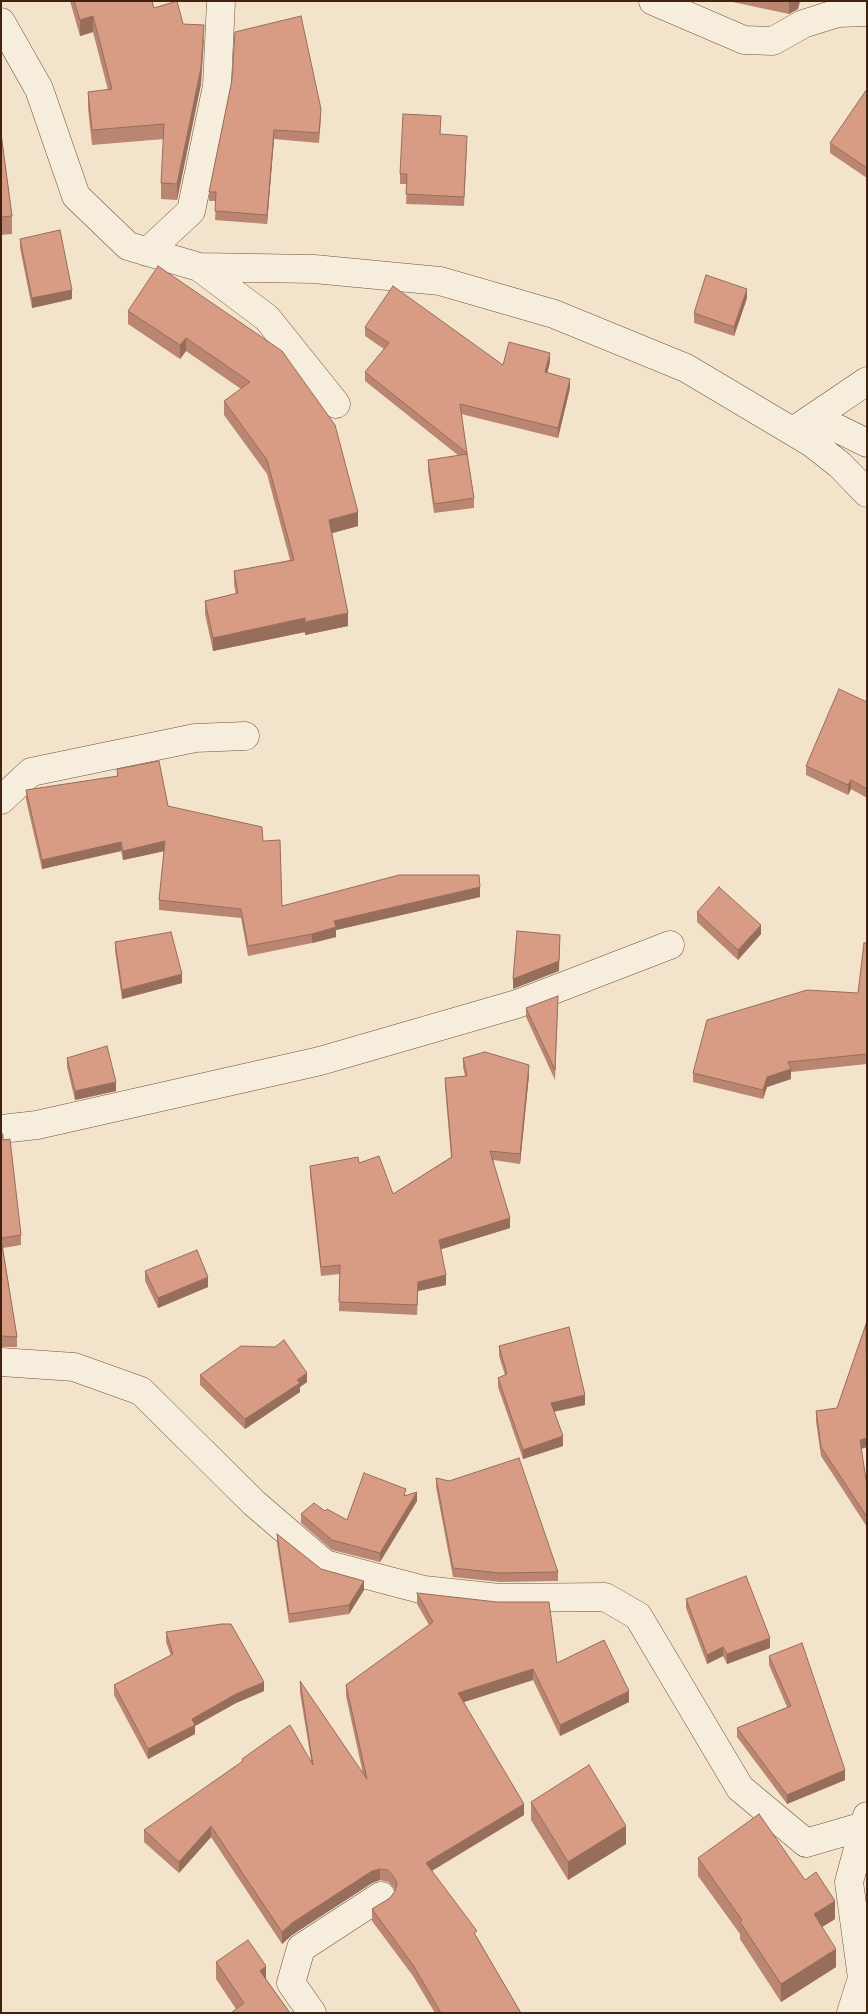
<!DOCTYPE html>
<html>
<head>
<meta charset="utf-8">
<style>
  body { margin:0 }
  #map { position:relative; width:868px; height:2014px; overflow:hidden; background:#f3e3cb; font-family:Cardo,serif }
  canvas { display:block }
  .frame { position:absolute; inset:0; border:2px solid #41210f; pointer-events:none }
</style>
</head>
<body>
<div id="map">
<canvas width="868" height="2014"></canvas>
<div class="frame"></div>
</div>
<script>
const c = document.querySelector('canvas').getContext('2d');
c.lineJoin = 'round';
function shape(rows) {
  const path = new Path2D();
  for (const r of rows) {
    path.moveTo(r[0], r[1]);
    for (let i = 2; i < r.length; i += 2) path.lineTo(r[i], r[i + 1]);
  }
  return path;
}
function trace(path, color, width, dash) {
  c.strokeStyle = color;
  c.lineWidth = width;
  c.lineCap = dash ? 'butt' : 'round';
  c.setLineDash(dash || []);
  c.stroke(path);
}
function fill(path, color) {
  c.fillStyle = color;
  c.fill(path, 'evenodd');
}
const street = shape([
  [653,1,744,40,773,41,803,24,838,13,867,12],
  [1,22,39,89,76,196,128,246,199,267,314,269,440,281,554,314,686,368,812,443,840,465,867,493],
  [147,252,191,211,217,86,221,1],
  [199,267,267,318,336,404],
  [814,417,867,443],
  [793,431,867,381],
  [1,800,31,772,195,738,245,736],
  [1,1129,37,1125,320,1061,517,1004,670,945],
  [1,1362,74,1367,141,1391,254,1503,325,1564,424,1590,499,1598,605,1597,638,1616,740,1788,806,1843,864,1826,867,1816],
  [312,2013,291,1983,301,1948,381,1896],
  [851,2013,862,1978,849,1882,864,1826]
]);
trace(street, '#6e523e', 29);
trace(street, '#f7eddd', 28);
fill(shape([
  [70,1,152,1,154,8,183,24,204,40,201,84,177,200,161,199,161,183,164,139,92,145,88,108,88,92,108,90,93,32,80,36],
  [728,1,800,1,798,9,789,14],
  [232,80,321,118,319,143,274,139,267,224,215,220,216,201,209,201,209,192],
  [867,89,867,178,830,153,830,143],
  [1,133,12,216,12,234,1,235],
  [440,134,467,145,464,206,406,204,407,184,400,184,400,174],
  [20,239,72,299,32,308,20,248],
  [747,298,734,336,694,323,694,313],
  [128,311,282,351,358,526,332,533,348,626,305,635,305,632,213,651,205,614,205,601,236,594,234,585,234,571,290,560,267,474,224,415,224,401,241,389,186,351,180,359,128,324],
  [365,327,503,365,550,362,547,373,570,388,558,438,461,414,474,498,474,508,434,513,428,470,428,460,459,456,365,381,365,372,384,349,365,336],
  [867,702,867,798,851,789,848,795,806,775,806,766],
  [117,769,168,806,263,841,282,906,480,897,336,930,336,937,312,943,248,956,241,918,159,910,159,900,164,851,123,860,121,851,42,869,26,800,26,790,117,776],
  [697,912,761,934,738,960,697,922],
  [115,942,182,983,122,999,115,951],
  [867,943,867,1064,791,1072,791,1079,767,1087,763,1099,693,1082,693,1073,858,993],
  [558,1005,555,1080,526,1017,526,1008],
  [67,1058,116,1091,75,1100,67,1067],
  [463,1058,529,1075,520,1164,493,1160,510,1228,441,1249,446,1285,418,1291,417,1315,339,1311,340,1274,321,1276,310,1175,310,1166,359,1163,393,1194,451,1157,445,1087,445,1078,465,1076,463,1067],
  [1,1134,3,1140,21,1235,21,1245,3,1248,17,1337,17,1347,1,1347],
  [145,1271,208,1287,158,1308,145,1281],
  [867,1325,867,1447,861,1449,867,1486,867,1527,821,1456,816,1421,816,1411,837,1408],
  [499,1346,585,1405,554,1412,563,1446,523,1459,498,1387,498,1378,505,1375,499,1356],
  [200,1375,307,1382,300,1387,300,1392,245,1429,200,1385],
  [436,1478,558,1572,558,1581,500,1582,453,1577,436,1487],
  [406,1495,417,1501,380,1562,332,1550,301,1523,301,1514,325,1511,347,1520],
  [277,1534,321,1569,364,1590,349,1614,289,1623,277,1544],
  [417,1593,557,1663,629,1702,560,1736,533,1680,464,1702,524,1815,432,1871,477,1937,521,2013,435,2013,413,1976,372,1921,372,1909,390,1898,395,1891,394,1888,388,1882,380,1880,372,1883,292,1935,282,1944,211,1837,179,1873,144,1842,144,1830,242,1762,242,1759,311,1760,300,1693,300,1681,363,1774,346,1696,346,1685,429,1625,417,1604],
  [686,1599,770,1648,727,1664,723,1656,707,1664,686,1608],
  [166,1632,264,1691,236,1703,195,1726,195,1734,148,1759,114,1695,114,1685,171,1656,166,1642],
  [769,1656,845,1780,787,1804,737,1737,737,1728,787,1707,769,1665],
  [531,1802,626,1844,568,1880,531,1820],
  [698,1858,805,1880,835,1919,822,1927,836,1967,781,2002,740,1939,740,1934,698,1876],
  [216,1962,266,1979,290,2013,236,2009,216,1979]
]), '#ba8672');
fill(shape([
  [791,1,800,1,798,9,789,14,789,2],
  [93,16,93,32,80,36,80,20],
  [204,25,201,84,177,200,177,184],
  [274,130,274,139,267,224,267,215],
  [747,289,747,298,734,336,734,327],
  [72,290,72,299,32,308,32,298],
  [186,338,186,351,180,359,180,345],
  [550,353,550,362,545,382,545,372],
  [570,379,570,388,558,438,558,428],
  [358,512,358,526,329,534,329,520],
  [348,613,348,626,305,635,305,622],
  [305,618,305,632,213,651,213,638],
  [851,780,851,789,848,795,848,785],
  [165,841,165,851,123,860,123,851],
  [121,842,121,851,42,869,42,860],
  [480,887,480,897,336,930,336,937,312,943,312,934,334,921],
  [761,925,761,934,738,960,738,950],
  [560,935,559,971,513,989,513,979],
  [182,974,182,983,122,999,122,990],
  [529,1065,529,1075,520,1164,520,1154],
  [791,1069,791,1079,767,1087,763,1099,763,1090,767,1077],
  [116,1082,116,1091,75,1100,75,1091],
  [510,1218,510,1228,439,1250,439,1240],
  [446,1275,446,1285,418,1291,417,1315,418,1282],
  [208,1277,208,1287,158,1308,158,1298],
  [307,1373,307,1382,300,1387,300,1392,245,1429,245,1419],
  [585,1395,585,1405,551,1412,551,1403],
  [563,1436,563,1446,523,1459,523,1450],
  [867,1438,867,1447,860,1449,860,1440],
  [417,1492,417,1501,380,1562,380,1553],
  [364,1581,364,1590,349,1614,349,1605],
  [770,1638,770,1648,727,1664,727,1654],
  [723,1647,723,1656,707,1664,707,1655],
  [533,1669,533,1680,458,1704,458,1693],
  [264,1682,264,1691,236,1703,195,1726,195,1734,148,1759,148,1749,192,1719,236,1694],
  [629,1691,629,1702,560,1736,560,1725],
  [845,1770,845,1780,787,1804,787,1795],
  [524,1804,524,1815,426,1874,426,1863],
  [211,1826,211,1837,179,1873,179,1862],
  [626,1826,626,1844,568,1880,568,1862],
  [380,1869,380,1880,372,1883,292,1935,282,1944,282,1932,292,1923,372,1871],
  [835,1901,835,1919,814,1932,814,1914],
  [836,1949,836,1967,781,2002,781,1984],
  [266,1966,266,1983,260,1971]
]), '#976d5c');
const building = shape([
  [74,1,152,1,154,8,177,1,183,24,204,25,201,68,177,184,161,183,164,124,92,130,88,92,112,89,93,16,80,20,74,1],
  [301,16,321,109,319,133,274,130,267,215,215,211,216,192,209,192,232,80,235,32,301,16],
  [867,89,867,168,830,143,867,89],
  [403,114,441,116,440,134,467,136,464,197,406,194,407,174,400,174,403,114],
  [1,133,12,216,1,217,1,133],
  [60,230,72,290,32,298,20,239,60,230],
  [158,266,282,351,335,425,358,512,329,520,348,613,305,622,305,618,213,638,205,601,238,593,234,571,294,560,267,460,224,401,250,382,186,338,180,345,128,311,158,266],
  [706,275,747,289,734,327,694,313,706,275],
  [393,286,503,365,509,342,550,353,545,372,570,379,558,428,460,404,467,453,365,372,389,343,365,327,393,286],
  [467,454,474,498,434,504,428,460,467,454],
  [839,689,867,702,867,789,851,780,848,785,806,766,839,689],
  [159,761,168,806,262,827,263,841,280,840,282,906,399,875,479,875,480,887,334,921,336,927,312,934,248,946,241,909,159,900,165,841,123,851,121,842,42,860,26,790,118,776,117,769,159,761],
  [719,887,761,925,738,950,697,912,719,887],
  [517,931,560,935,559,961,513,979,517,931],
  [171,932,182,974,122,990,115,942,171,932],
  [864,943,867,943,867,1054,788,1062,791,1069,767,1077,763,1090,693,1073,707,1020,807,990,858,993,864,943],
  [558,996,555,1070,526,1008,558,996],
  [107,1046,116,1082,75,1091,67,1058,107,1046],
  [485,1052,529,1065,520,1154,490,1151,510,1218,439,1240,446,1275,418,1282,417,1305,339,1302,340,1265,321,1267,310,1166,358,1157,359,1163,379,1156,393,1194,452,1157,445,1078,467,1076,463,1058,485,1052],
  [1,1134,3,1134,3,1140,10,1139,21,1235,1,1238,1,1134],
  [1,1239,17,1337,1,1336,1,1239],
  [197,1250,208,1277,158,1298,145,1271,197,1250],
  [866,1324,867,1438,860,1440,867,1486,867,1517,821,1447,816,1411,837,1408,866,1324],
  [569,1327,585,1395,551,1403,563,1436,523,1450,498,1378,507,1374,499,1346,569,1327],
  [284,1340,307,1373,297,1380,300,1383,245,1419,200,1375,241,1346,275,1347,284,1340],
  [519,1458,558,1572,500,1573,453,1568,436,1478,449,1481,519,1458],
  [364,1473,406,1489,404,1496,417,1492,380,1553,332,1540,301,1514,314,1503,325,1511,327,1509,347,1520,364,1473],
  [277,1534,321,1569,364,1581,349,1605,289,1614,277,1534],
  [746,1576,770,1638,727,1654,723,1647,707,1655,686,1599,746,1576],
  [417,1593,497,1602,549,1602,557,1663,604,1640,629,1691,560,1725,533,1669,458,1693,524,1804,426,1863,477,1931,474,1933,521,2013,441,2013,413,1965,372,1909,390,1898,395,1891,397,1883,394,1877,388,1870,380,1869,372,1871,292,1923,282,1932,211,1826,179,1862,144,1830,243,1761,242,1759,290,1725,313,1765,300,1681,367,1779,346,1685,433,1622,417,1593],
  [222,1624,231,1624,264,1682,236,1694,192,1719,195,1725,148,1749,114,1685,173,1654,166,1632,222,1624],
  [802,1643,845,1770,787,1795,737,1728,791,1706,769,1656,802,1643],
  [589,1765,626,1826,568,1862,531,1802,589,1765],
  [759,1814,805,1880,816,1872,835,1901,814,1914,836,1949,781,1984,740,1922,742,1920,698,1858,759,1814],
  [248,1940,266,1966,260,1971,290,2013,231,2013,244,2003,216,1962,248,1940]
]);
fill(building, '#d89c84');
trace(building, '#976d5c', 1);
</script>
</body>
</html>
